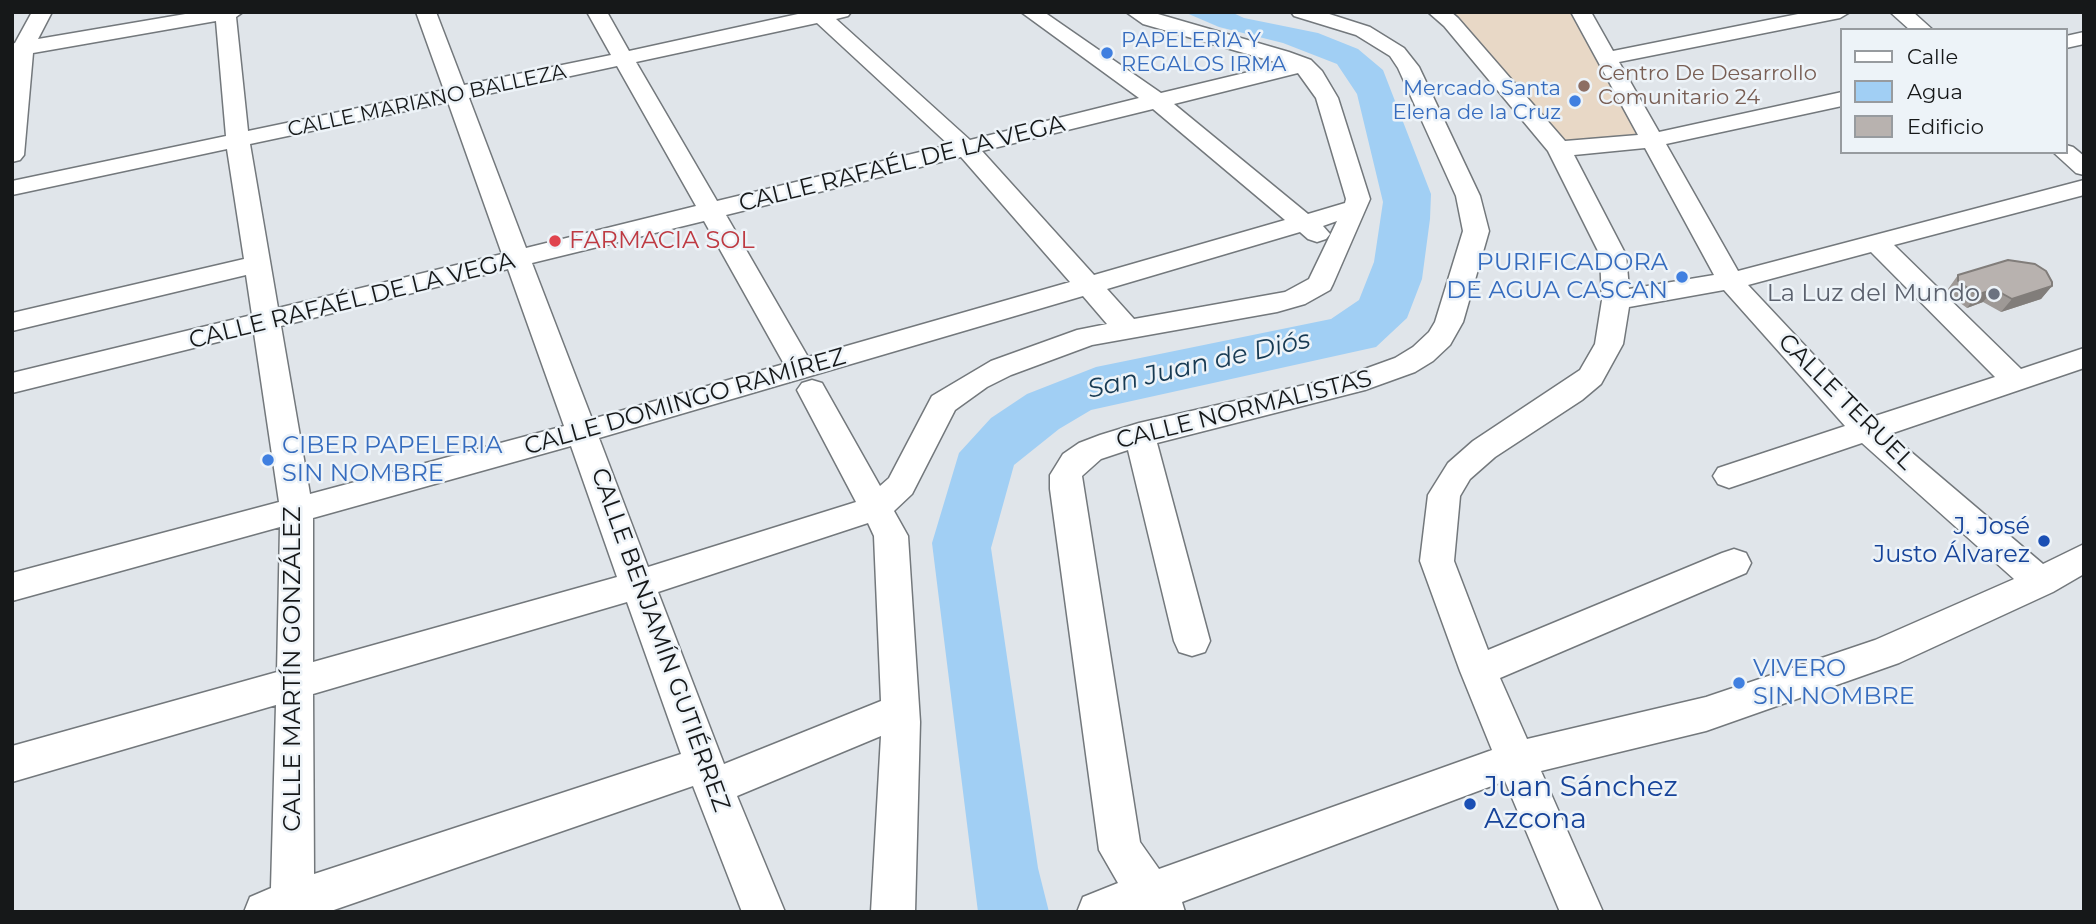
<!DOCTYPE html>
<html>
<head>
<meta charset="utf-8">
<style>
  body { margin:0 }
  #map { position:relative; width:2096px; height:924px; overflow:hidden; background:#e0e5ea; font-family:Montserrat,sans-serif }
  canvas { display:block }
  .frame { position:absolute; inset:0; border:14px solid #161819; pointer-events:none }
  .legend { position:absolute; left:1840px; top:28px; width:228px; height:126px; box-sizing:border-box; background:#edf3f8; border:2px solid #979b9f; margin:0; padding:9px 12px; list-style:none; font-size:21px; color:#161819 }
  .legend li { display:flex; align-items:center; gap:14px; height:35px }
  .legend b { width:35px; border:2px solid #979b9f }
</style>
</head>
<body>
<div id="map">
<canvas width="2096" height="924"></canvas>
<div class="frame"></div>
<ul class="legend">
<li><b style="height:9px;background:#fff"></b>Calle</li>
<li><b style="height:19px;background:#a1cff4"></b>Agua</li>
<li><b style="height:19px;background:#b8b2af"></b>Edificio</li>
</ul>
</div>
<script>
const c = document.querySelector('canvas').getContext('2d');
c.lineJoin = 'round';
function fill(path, color) {
  c.fillStyle = color;
  c.fill(path, 'evenodd');
}
function shape(rows) {
  const path = new Path2D();
  for (const r of rows) {
    path.moveTo(r[0], r[1]);
    for (let i = 2; i < r.length; i += 2) path.lineTo(r[i], r[i + 1]);
  }
  return path;
}
function trace(path, color, width, dash) {
  c.strokeStyle = color;
  c.lineWidth = width;
  c.lineCap = dash ? 'butt' : 'round';
  c.setLineDash(dash || []);
  c.stroke(path);
}
function label(font, color, halo, rows, align = 'center') {
  c.font = font + ' Montserrat,sans-serif';
  c.lineWidth = 5;
  c.setLineDash([]);
  c.textBaseline = 'middle';
  c.strokeStyle = halo;
  c.fillStyle = color;
  for (const [text, x, y, turn = 0] of rows) {
    c.save();
    c.translate(x, y);
    c.rotate((+turn || 0) * Math.PI / 180);
    c.textAlign = isNaN(turn) ? turn : align;
    if (halo) c.strokeText(text, 0, 0);
    c.fillText(text, 0, 0);
    c.restore();
  }
}
fill(shape([
  [1453,12,1578,12,1648,141,1561,147]
]), '#e8d8c6');
fill(shape([
  [1184,12,1231,12,1244,18,1318,33,1358,49,1383,70,1431,194,1430,219,1422,279,1407,318,1376,347,1091,410,1059,429,1014,465,991,548,1038,868,1049,912,978,912,932,543,959,453,991,418,1027,394,1096,367,1331,319,1359,300,1374,262,1383,202,1357,94,1337,64,1283,43,1219,27]
]), '#a1cff4');
const minor = shape([
  [32,12,52,12,38,39,197,12,243,12,236,17,248,131,444,90,416,12,436,12,464,85,611,55,587,12,607,12,629,51,807,12,851,12,848,16,836,19,970,140,1139,98,1021,12,1044,12,1161,93,1282,64,1143,24,1126,12,1151,12,1289,52,1311,60,1322,71,1338,98,1370,199,1333,284,1330,290,1305,304,1277,312,1092,345,1011,375,987,387,955,410,912,494,894,511,908,536,920,722,915,912,871,912,881,736,737,796,785,912,742,912,693,786,328,912,244,912,250,897,271,888,276,705,12,782,12,746,277,672,280,527,12,601,12,573,279,502,254,333,12,393,12,373,252,315,246,275,12,331,12,313,244,259,227,149,12,195,12,181,226,136,216,21,33,53,24,155,20,160,12,162,12,44,15,43,32,12],
  [817,23,949,145,717,201,636,62,817,23],
  [617,66,696,206,526,248,469,98,617,66],
  [1298,73,1316,98,1346,199,1345,203,1308,214,1174,104,1298,73],
  [448,102,502,254,278,308,250,144,448,102],
  [1153,109,1285,220,1094,275,982,151,1153,109],
  [961,157,1070,282,808,357,726,215,961,157],
  [704,221,784,364,592,419,532,263,704,221],
  [1337,221,1309,279,1285,292,1134,319,1107,289,1300,232,1308,239,1317,242,1326,239,1330,234,1323,226,1337,221],
  [508,269,564,426,310,494,281,326,508,269],
  [1083,296,1107,324,1077,330,991,361,932,396,889,478,880,486,822,383,812,380,802,383,797,390,856,502,648,567,599,438,1083,296],
  [571,446,617,577,313,662,313,518,571,446],
  [868,523,874,536,881,701,724,764,658,592,868,523],
  [627,602,681,754,314,874,313,694,627,602],
  [1291,12,1323,12,1370,27,1404,48,1419,67,1480,196,1489,231,1463,322,1450,345,1433,361,1415,372,1365,390,1157,443,1210,641,1205,652,1192,656,1179,652,1174,641,1128,450,1101,459,1082,476,1140,842,1159,869,1492,750,1460,671,1420,561,1428,495,1448,463,1473,441,1580,370,1595,344,1602,300,1600,255,1548,151,1444,26,1428,12,1451,12,1458,18,1565,141,1638,135,1571,12,1591,12,1613,51,1808,12,1850,12,1840,18,1619,62,1659,132,1842,92,1842,106,1666,144,1738,271,2084,180,2084,195,1894,245,2021,369,2084,348,2084,368,1890,434,2043,564,2084,544,2084,574,2053,592,1899,663,1706,731,1541,771,1603,912,1560,912,1505,781,1182,902,1185,912,1077,912,1083,897,1118,883,1099,850,1050,489,1050,475,1055,467,1063,454,1079,443,1100,435,1139,423,1348,375,1395,358,1413,347,1429,332,1435,322,1463,231,1456,196,1398,68,1390,56,1356,35,1294,16,1291,12],
  [1645,148,1714,275,1629,289,1626,255,1574,155,1645,148],
  [1871,252,1995,377,1872,417,1748,285,1871,252],
  [1724,290,1845,426,1718,468,1713,476,1718,484,1729,488,1862,443,2014,579,1875,640,1706,697,1527,739,1500,678,1746,573,1751,563,1746,553,1734,549,1722,553,1488,650,1454,561,1460,496,1470,479,1495,457,1582,400,1601,384,1623,344,1629,307,1724,290],
  [1890,12,1913,12,1933,30,1910,30,1890,12],
  [2084,32,2084,44,2066,48,2066,36,2084,32],
  [2066,145,2073,147,2084,156,2084,175,2076,173,2053,152,2066,152,2066,145]
]);
trace(minor, '#73787c', 3);
fill(minor, '#fff');
fill(shape([
  [1958,275,2052,286,2041,299,2001,312,1983,302,1967,308,1948,294,1948,289]
]), '#9e9996');
fill(shape([
  [2052,286,2041,299,2001,312,2012,299],
  [1994,289,1983,302,1967,308,1977,295]
]), '#817d7a');
const building = shape([
  [2008,260,2035,264,2046,271,2052,282,2052,286,2012,299,1994,289,1977,295,1958,281,1958,275,2008,260]
]);
fill(building, '#b8b2af');
trace(building, '#817d7a', 2);
for (const [x, y, r, color] of [
  [1107,53,7,"#3f7fe0"],
  [1584,86,7,"#8d6e63"],
  [1575,101,7,"#3f7fe0"],
  [555,241,7,"#e0444e"],
  [1682,277,7,"#3f7fe0"],
  [1994,294,7,"#6b7280"],
  [268,460,7,"#3f7fe0"],
  [2044,541,7,"#1a4fb4"],
  [1739,683,7,"#3f7fe0"],
  [1470,804,7,"#1a4fb4"]
]) {
  const dot = new Path2D();
  dot.arc(x, y, r, 0, 2 * Math.PI);
  c.fillStyle = color;
  c.fill(dot);
  trace(dot, '#edf3f8', 2.5);
}
label('21px', '#366cbe', '#edf3f8', [
  ["PAPELERIA Y",1121,41],
  ["REGALOS IRMA",1121,65],
  ["Mercado Santa",1561,89,"right"],
  ["Elena de la Cruz",1561,113,"right"]
], 'left');
label('21px', '#785e54', '#edf3f8', [
  ["Centro De Desarrollo",1598,74],
  ["Comunitario 24",1598,98]
], 'left');
label('21px', '#161819', '#edf3f8', [
  ["CALLE MARIANO BALLEZA",427,101,-12]
]);
label('24px', '#161819', '#edf3f8', [
  ["CALLE RAFAÉL DE LA VEGA",902,164,-14],
  ["CALLE RAFAÉL DE LA VEGA",352,301,-14],
  ["CALLE DOMINGO RAMÍREZ",685,402,-16],
  ["CALLE TERUEL",1846,402,45],
  ["CALLE NORMALISTAS",1244,410,-14],
  ["CALLE BENJAMÍN GUTIÉRREZ",660,640,70],
  ["CALLE MARTÍN GONZÁLEZ",293,669,-90]
]);
label('24px', '#be3a42', '#edf3f8', [
  ["FARMACIA SOL",569,241]
], 'left');
label('24px', '#366cbe', '#edf3f8', [
  ["PURIFICADORA",1668,263,"right"],
  ["DE AGUA CASCAN",1668,291,"right"],
  ["CIBER PAPELERIA",282,446],
  ["SIN NOMBRE",282,474],
  ["VIVERO",1753,669],
  ["SIN NOMBRE",1753,697]
], 'left');
label('24px', '#5b616d', '#edf3f8', [
  ["La Luz del Mundo",1980,294]
], 'right');
label('24px', '#164399', '#edf3f8', [
  ["J. José",2030,527],
  ["Justo Álvarez",2030,555]
], 'right');
label('italic 26px', '#173a53', '#edf3f8', [
  ["San Juan de Diós",1199,365,-13]
]);
label('28px', '#164399', '#edf3f8', [
  ["Juan Sánchez",1484,788],
  ["Azcona",1484,820]
], 'left');
</script>
</body>
</html>
